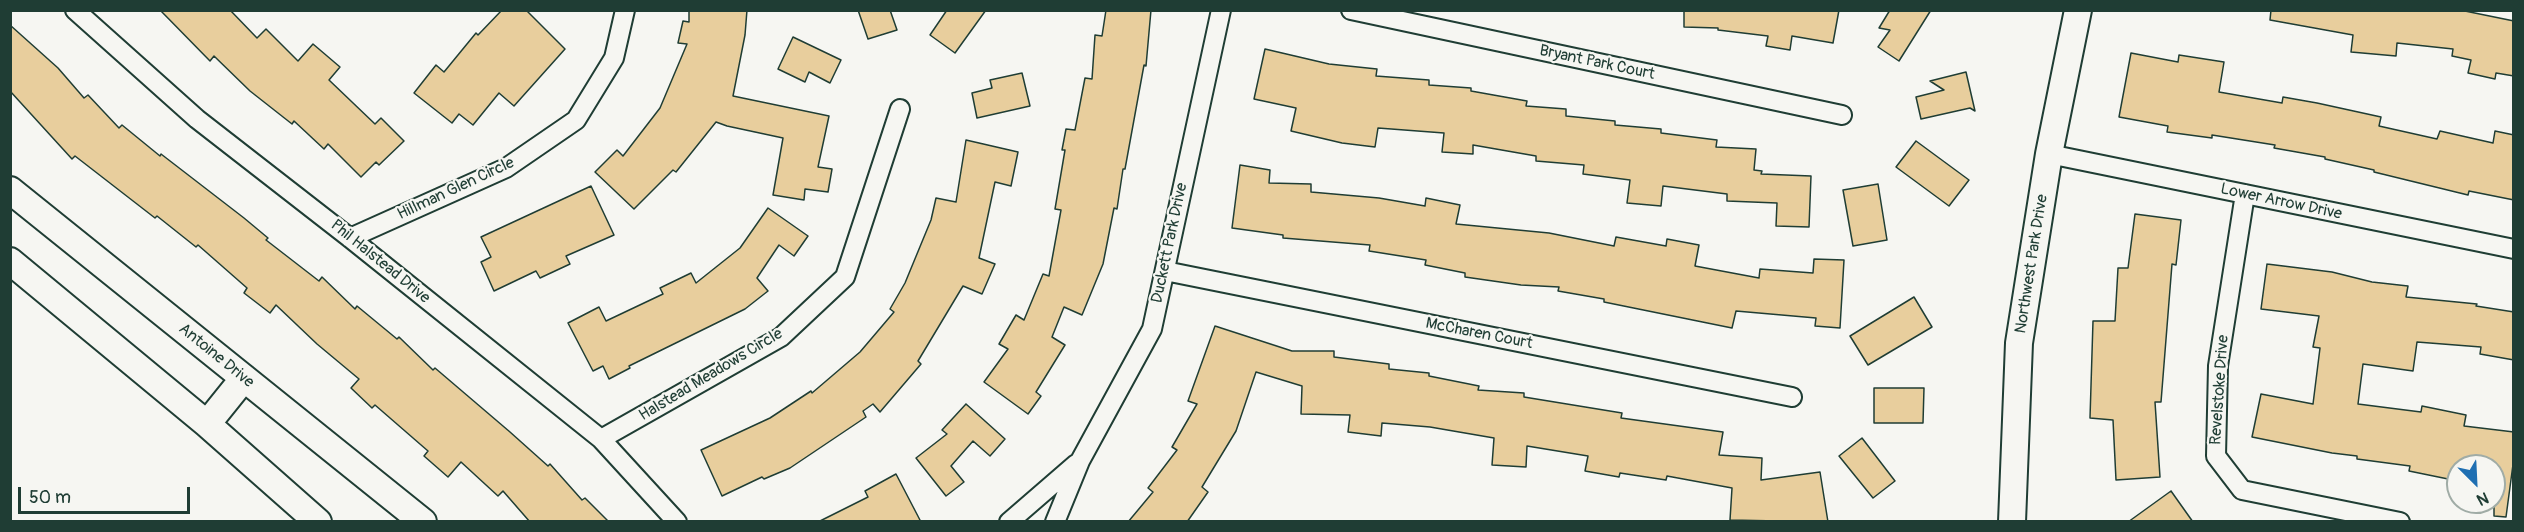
<!DOCTYPE html>
<html>
<head>
<meta charset="utf-8">
<style>
  body { margin:0 }
  #map { position:relative; width:2524px; height:532px; overflow:hidden; background:#f6f6f2; font-family:Pangolin,sans-serif }
  canvas { display:block }
  .frame { position:absolute; inset:0; border:12px solid #1f3d34; pointer-events:none }
  .north { position:absolute; left:2446px; top:454px; width:60px; height:60px; box-sizing:border-box; background:#f6f6f2; border:2px solid #a0aca6; border-radius:50%; rotate:156deg; font-size:16px; font-weight:700; line-height:24px; text-align:center; color:#1f3d34 }
  .north::after { content:''; display:block; margin:auto; width:21px; height:27px; background:#1f6fb2; clip-path:polygon(50% 0,100% 100%,50% 72%,0 100%) }
  .scale { position:absolute; left:18px; top:487px; width:172px; height:27px; box-sizing:border-box; border:3px solid #1f3d34; border-top:0; padding-left:8px; font-size:18px; line-height:21px; white-space:nowrap; color:#1f3d34; -webkit-text-stroke:4px #f6f6f2; paint-order:stroke }
</style>
</head>
<body>
<div id="map">
<canvas width="2524" height="532"></canvas>
<div class="frame"></div>
<div class="north">N</div>
<div class="scale">50 m</div>
</div>
<script>
const c = document.querySelector('canvas').getContext('2d');
c.lineJoin = 'round';
function fill(path, color) {
  c.fillStyle = color;
  c.fill(path, 'evenodd');
}
function shape(rows) {
  const path = new Path2D();
  for (const r of rows) {
    path.moveTo(r[0], r[1]);
    for (let i = 2; i < r.length; i += 2) path.lineTo(r[i], r[i + 1]);
  }
  return path;
}
function trace(path, color, width, dash) {
  c.strokeStyle = color;
  c.lineWidth = width;
  c.lineCap = dash ? 'butt' : 'round';
  c.setLineDash(dash || []);
  c.stroke(path);
}
function label(font, color, halo, rows, align = 'center') {
  c.font = font + ' Pangolin,sans-serif';
  c.lineWidth = 4.5;
  c.setLineDash([]);
  c.textBaseline = 'middle';
  c.strokeStyle = halo;
  c.fillStyle = color;
  for (const [text, x, y, turn = 0] of rows) {
    c.save();
    c.translate(x, y);
    c.rotate((+turn || 0) * Math.PI / 180);
    c.textAlign = isNaN(turn) ? turn : align;
    if (halo) c.strokeText(text, 0, 0);
    c.fillText(text, 0, 0);
    c.restore();
  }
}
const building = shape([
  [160,10,230,10,257,38,266,29,298,61,313,44,340,67,329,80,375,124,381,118,404,141,379,165,376,162,361,177,328,144,324,149,294,121,292,124,250,91,214,56,210,61,160,10],
  [502,10,526,10,565,49,514,106,499,93,473,125,459,114,452,123,414,93,436,65,444,72,476,33,478,35,502,10],
  [689,10,747,10,745,35,733,96,829,116,818,167,832,169,828,192,805,189,804,200,773,195,783,138,727,126,716,122,676,172,673,170,634,209,595,172,617,150,623,156,660,108,687,44,678,43,683,21,689,22,689,10],
  [858,10,890,10,897,30,868,39,858,10],
  [947,10,986,10,955,53,930,35,947,10],
  [1106,10,1151,10,1146,66,1144,65,1125,169,1123,169,1117,209,1114,208,1103,264,1082,315,1064,307,1052,337,1065,345,1036,392,1041,396,1028,414,984,382,1008,349,999,344,1016,315,1024,320,1043,274,1049,276,1061,210,1055,209,1065,150,1062,150,1066,129,1075,130,1085,78,1092,79,1095,35,1102,36,1106,10],
  [1684,10,1839,10,1833,43,1792,36,1790,50,1766,46,1768,36,1718,30,1718,28,1684,27,1684,10],
  [1890,10,1931,10,1899,61,1878,47,1890,30,1879,28,1890,10],
  [2271,10,2460,10,2514,21,2514,76,2496,73,2495,79,2468,73,2471,60,2452,56,2453,49,2397,43,2396,56,2351,52,2353,35,2270,20,2271,10],
  [10,25,58,68,84,98,88,95,119,128,122,125,160,156,161,154,244,218,268,238,266,240,319,281,322,277,355,309,357,306,397,339,399,337,433,370,435,368,510,432,548,466,550,464,582,500,585,498,609,522,530,522,503,491,498,496,461,462,448,477,424,456,428,451,375,405,372,408,351,388,359,379,317,344,276,305,270,313,244,293,247,288,198,245,196,247,157,216,155,218,75,156,72,159,10,91,10,25],
  [793,37,841,60,830,83,809,72,805,82,778,69,793,37],
  [1265,49,1329,64,1377,69,1376,76,1429,80,1429,85,1471,88,1471,91,1527,101,1526,106,1566,109,1566,116,1615,121,1615,125,1661,129,1661,133,1717,140,1716,147,1756,149,1754,170,1762,171,1761,174,1811,176,1809,227,1776,226,1777,203,1727,201,1727,194,1663,186,1661,206,1627,203,1630,180,1583,174,1584,165,1536,161,1536,156,1473,145,1473,154,1442,152,1444,133,1378,128,1375,147,1342,143,1291,131,1296,108,1254,99,1265,49],
  [2131,53,2178,62,2179,55,2224,62,2219,92,2282,103,2283,97,2317,103,2381,117,2379,126,2437,139,2440,131,2493,143,2495,131,2514,135,2514,200,2469,191,2468,195,2374,172,2374,170,2325,159,2325,157,2274,148,2275,145,2212,135,2212,138,2167,132,2168,126,2119,117,2131,53],
  [1966,72,1975,111,1970,108,1921,119,1916,97,1944,90,1930,81,1966,72],
  [1022,73,1030,106,977,118,972,93,992,88,990,80,1022,73],
  [966,140,1018,152,1011,186,995,182,979,258,995,264,982,294,963,286,918,361,921,364,880,412,873,404,863,411,866,417,790,468,764,479,762,477,722,496,701,450,770,418,811,391,812,393,860,352,894,312,890,309,905,283,931,220,936,198,956,202,966,140],
  [1916,141,1969,180,1949,206,1896,167,1916,141],
  [1240,165,1270,170,1269,183,1311,184,1311,192,1379,198,1425,206,1426,198,1460,205,1456,224,1549,233,1614,246,1616,237,1666,246,1667,239,1699,245,1695,266,1759,278,1760,269,1813,273,1814,259,1844,260,1840,328,1815,326,1816,318,1736,311,1732,328,1604,302,1604,299,1558,291,1559,287,1521,285,1465,277,1465,273,1425,265,1426,260,1369,251,1370,245,1283,238,1283,235,1232,228,1240,165],
  [1878,184,1887,240,1853,246,1843,190,1878,184],
  [591,186,614,235,566,256,570,264,540,278,536,271,494,291,481,262,491,257,481,237,591,186],
  [768,208,808,236,794,256,779,245,757,278,768,291,745,309,629,366,630,368,609,379,603,366,593,371,568,323,599,307,606,321,663,294,660,288,691,273,696,283,740,248,768,208],
  [2135,214,2181,220,2176,265,2172,264,2161,402,2155,402,2160,477,2116,480,2113,420,2090,418,2093,321,2115,321,2118,268,2128,268,2135,214],
  [2267,264,2332,272,2372,282,2408,286,2406,297,2477,304,2476,306,2514,312,2514,360,2480,354,2481,347,2417,342,2413,371,2363,364,2358,404,2421,412,2422,406,2466,415,2464,426,2514,432,2514,457,2506,517,2494,516,2494,466,2456,466,2453,480,2409,471,2410,466,2357,459,2357,456,2332,453,2252,437,2261,394,2313,404,2320,348,2313,347,2319,316,2261,309,2267,264],
  [1914,297,1932,327,1868,365,1850,336,1914,297],
  [1215,326,1292,351,1334,351,1334,357,1389,364,1389,369,1429,373,1429,376,1479,386,1478,390,1524,393,1524,397,1622,413,1621,418,1723,432,1719,455,1762,458,1761,480,1820,472,1828,522,1730,520,1732,488,1667,476,1666,480,1620,473,1619,477,1585,471,1588,456,1527,446,1526,467,1492,465,1494,438,1430,427,1382,423,1381,436,1348,432,1350,415,1301,414,1302,386,1256,372,1236,431,1202,487,1208,492,1187,522,1128,522,1153,492,1148,488,1177,450,1172,447,1197,404,1188,401,1215,326],
  [1874,388,1924,388,1923,423,1874,423,1874,388],
  [966,404,1005,439,990,456,973,441,951,466,964,482,946,496,916,458,947,434,942,430,966,404],
  [1862,438,1895,481,1873,498,1839,456,1862,438],
  [896,474,921,522,818,522,868,497,865,491,896,474],
  [2171,491,2193,522,2128,522,2171,491]
]);
fill(building, '#e8ce9d');
trace(building, '#1f3d34', 1.5);
const street = shape([
  [75,10,197,119,350,238,601,439,677,522],
  [1351,10,1842,115],
  [2049,154,2514,249],
  [2245,194,2218,366,2216,456,2242,490,2400,522],
  [350,238,506,168,576,120,614,58,625,10],
  [1165,271,1792,397],
  [601,439,781,337,845,277,900,109],
  [1009,522,1076,464],
  [1055,522,1080,461,1152,329,1221,10]
]);
const secondary = shape([
  [10,190,423,522],
  [10,261,207,424,318,522],
  [207,424,244,378],
  [2012,522,2019,343,2049,154,2078,10]
]);
trace(street, '#1f3d34', 22);
trace(secondary, '#1f3d34', 30);
trace(street, '#f6f6f2', 18);
trace(secondary, '#f6f6f2', 26);
label('16px', '#1f3d34', '#f6f6f2', [
  ["Bryant Park Court",1597,63,12],
  ["Hillman Glen Circle",456,189,-25],
  ["Lower Arrow Drive",2281,202,12],
  ["Duckett Park Drive",1170,243,-78],
  ["Phil Halstead Drive",380,262,39],
  ["Northwest Park Drive",2032,264,-81],
  ["McCharen Court",1479,334,11],
  ["Antoine Drive",216,356,39],
  ["Halstead Meadows Circle",711,375,-31],
  ["Revelstoke Drive",2220,390,-86]
]);
</script>
</body>
</html>
